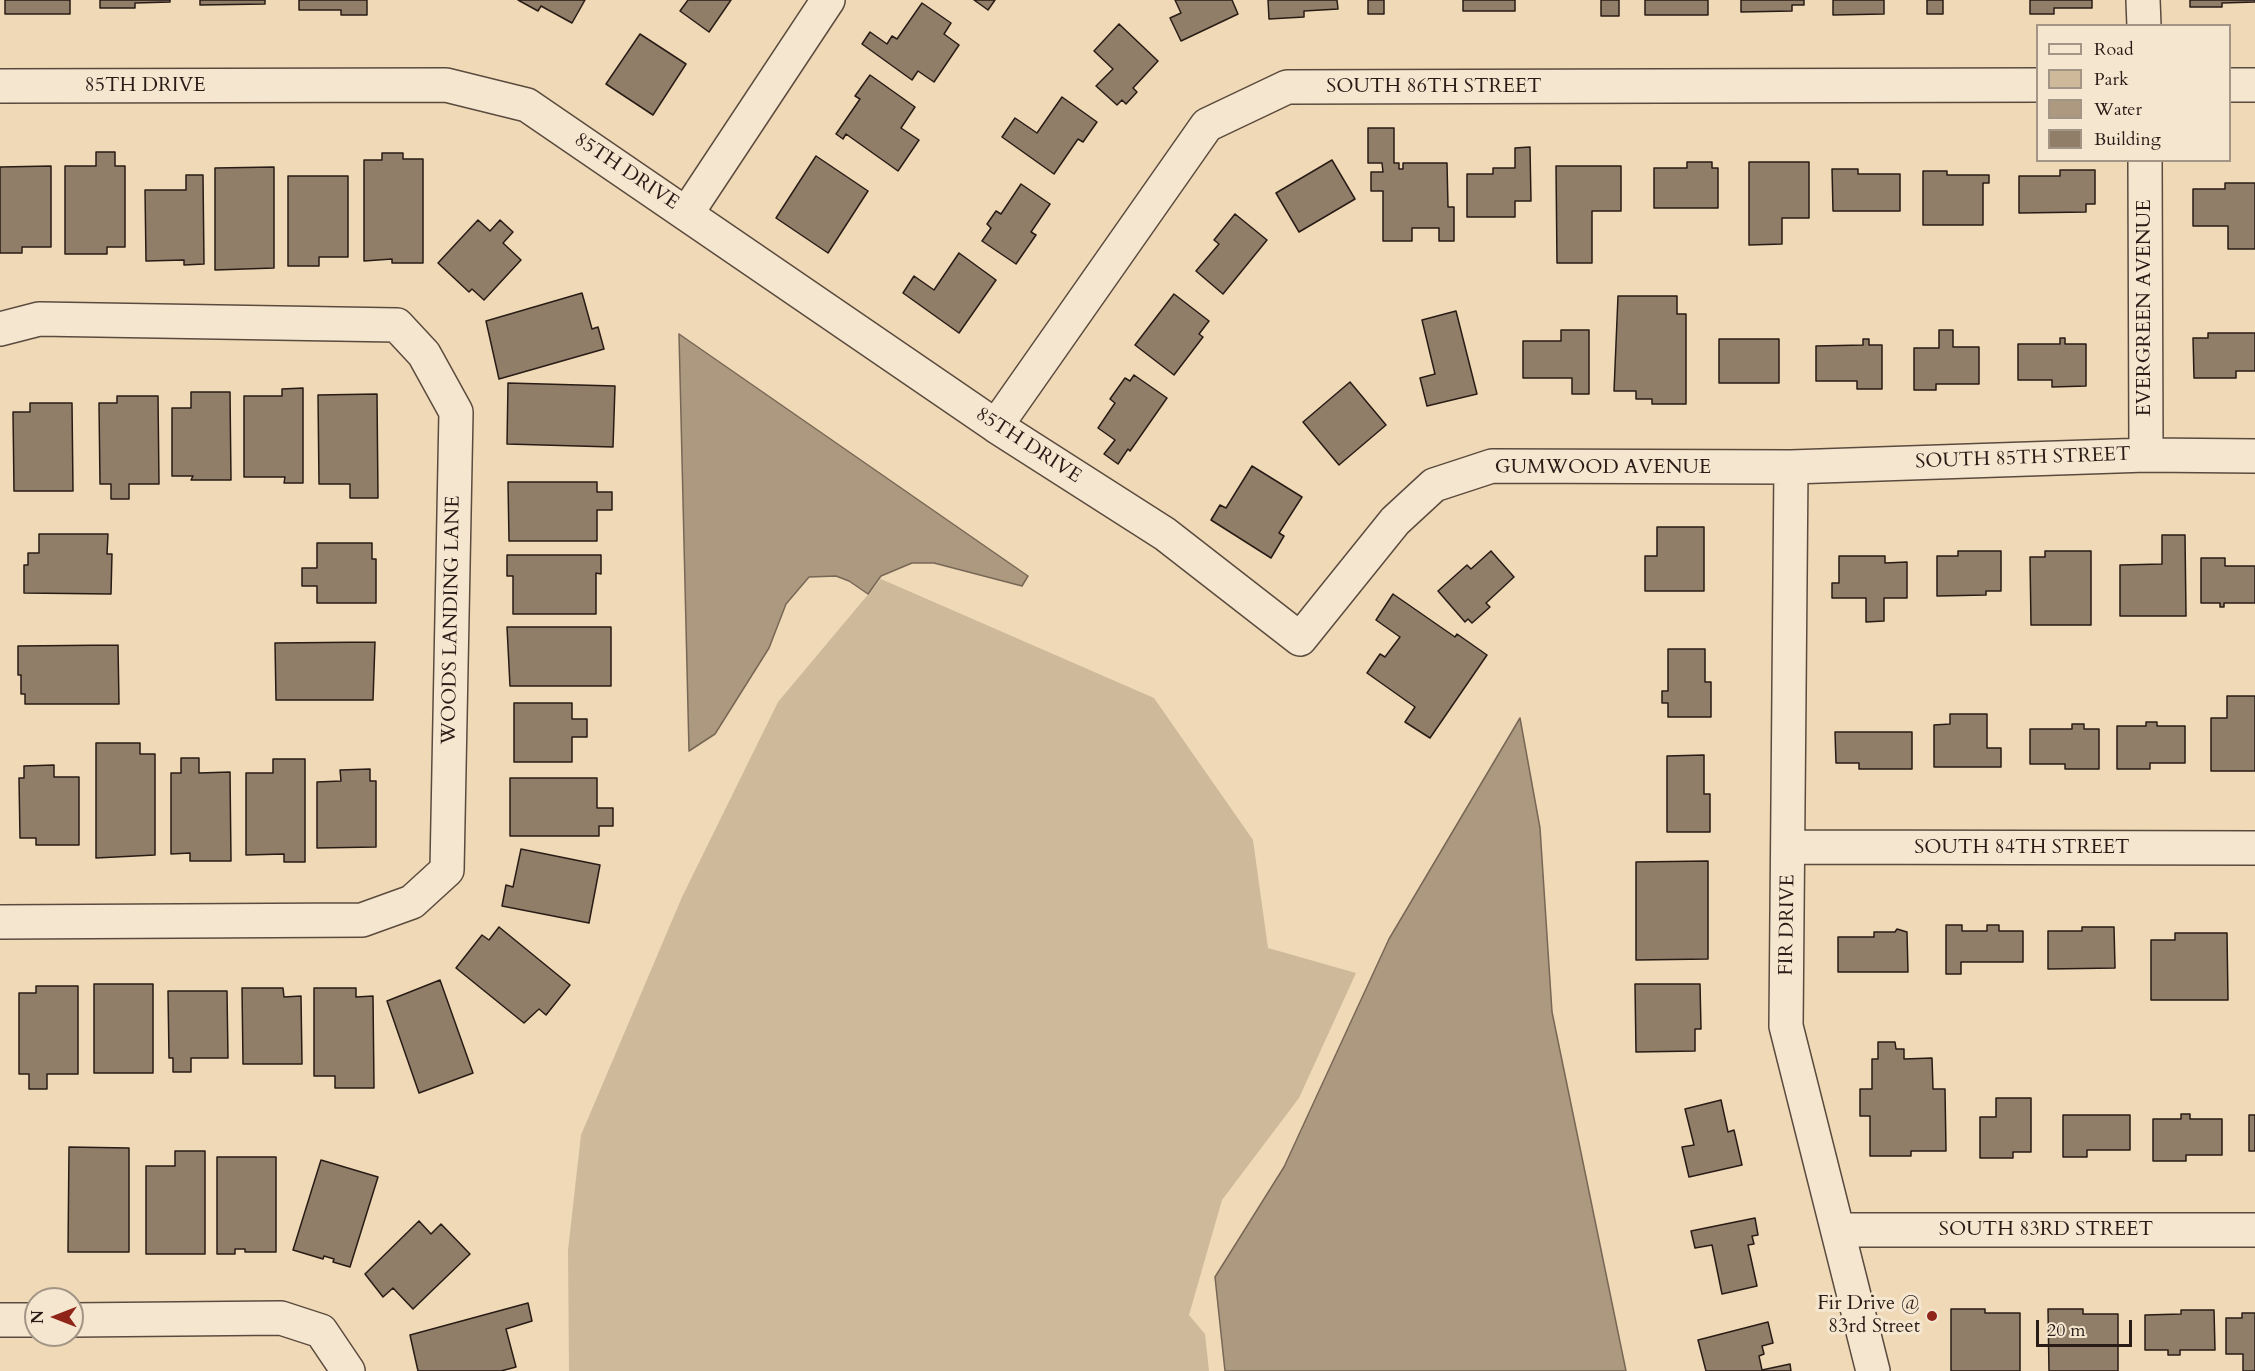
<!DOCTYPE html>
<html>
<head>
<meta charset="utf-8">
<style>
  body { margin:0 }
  #map { position:relative; width:2255px; height:1371px; overflow:hidden; background:#f0d9b6; font-family:Cardo,serif }
  canvas { display:block }
  .legend { position:absolute; left:2036px; top:24px; width:195px; height:138px; box-sizing:border-box; background:#f5e6d0; border:2px solid #a39586; margin:0; padding:8px 10px; list-style:none; font-size:18px; color:#291c16 }
  .legend li { display:flex; align-items:center; gap:12px; height:30px }
  .legend b { width:30px; border:2px solid #a39586 }
  .north { position:absolute; left:24px; top:1287px; width:60px; height:60px; box-sizing:border-box; background:#f5e6d0; border:2px solid #a39586; border-radius:50%; rotate:270deg; font-size:16px; font-weight:700; line-height:24px; text-align:center; color:#291c16 }
  .north::after { content:''; display:block; margin:auto; width:21px; height:27px; background:#8f2418; clip-path:polygon(50% 0,100% 100%,50% 72%,0 100%) }
  .scale { position:absolute; left:2036px; top:1320px; width:96px; height:27px; box-sizing:border-box; border:3px solid #291c16; border-top:0; padding-left:8px; font-size:18px; line-height:21px; white-space:nowrap; color:#291c16; -webkit-text-stroke:4px #f5e6d0; paint-order:stroke }
</style>
</head>
<body>
<div id="map">
<canvas width="2255" height="1371"></canvas>
<ul class="legend">
<li><b style="height:8px;background:#f5e6d0"></b>Road</li>
<li><b style="height:16px;background:#ceb99b"></b>Park</li>
<li><b style="height:16px;background:#ac9980"></b>Water</li>
<li><b style="height:16px;background:#907e69"></b>Building</li>
</ul>
<div class="north">N</div>
<div class="scale">20 m</div>
</div>
<script>
const c = document.querySelector('canvas').getContext('2d');
c.lineJoin = 'round';
function fill(path, color) {
  c.fillStyle = color;
  c.fill(path, 'evenodd');
}
function shape(rows) {
  const path = new Path2D();
  for (const r of rows) {
    path.moveTo(r[0], r[1]);
    for (let i = 2; i < r.length; i += 2) path.lineTo(r[i], r[i + 1]);
  }
  return path;
}
function trace(path, color, width, dash) {
  c.strokeStyle = color;
  c.lineWidth = width;
  c.lineCap = dash ? 'butt' : 'round';
  c.setLineDash(dash || []);
  c.stroke(path);
}
function label(font, color, halo, rows, align = 'center') {
  c.font = font + ' Cardo,serif';
  c.lineWidth = 6;
  c.setLineDash([]);
  c.textBaseline = 'middle';
  c.strokeStyle = halo;
  c.fillStyle = color;
  for (const [text, x, y, turn = 0] of rows) {
    c.save();
    c.translate(x, y);
    c.rotate((+turn || 0) * Math.PI / 180);
    c.textAlign = isNaN(turn) ? turn : align;
    if (halo) c.strokeText(text, 0, 0);
    c.fillText(text, 0, 0);
    c.restore();
  }
}
fill(shape([
  [881,579,1154,698,1253,840,1268,948,1356,973,1299,1098,1222,1200,1189,1315,1205,1334,1209,1371,569,1371,568,1250,581,1135,682,897,778,702]
]), '#ceb99b');
const water = shape([
  [679,334,1028,576,1022,586,934,563,912,563,881,576,868,594,849,581,836,576,809,577,786,604,769,648,715,734,689,751,679,334],
  [1520,718,1540,828,1552,1012,1626,1371,1225,1371,1215,1277,1284,1167,1389,939,1520,718]
]);
fill(water, '#ac9980');
trace(water, '#786756', 1.5);
const building = shape([
  [5,0,70,0,70,14,5,14,5,0],
  [100,0,170,0,170,2,135,3,135,8,100,8,100,0],
  [200,0,265,0,265,4,200,5,200,0],
  [299,0,367,0,367,15,341,15,341,10,299,10,299,0],
  [518,0,585,0,572,23,541,6,538,11,518,0],
  [688,0,731,0,709,32,680,11,688,0],
  [974,0,995,0,988,10,974,0],
  [1175,0,1232,0,1238,14,1181,41,1170,18,1181,13,1175,0],
  [1268,0,1337,0,1338,9,1304,11,1304,17,1269,19,1268,0],
  [1368,0,1384,0,1384,14,1368,14,1368,0],
  [1463,0,1515,0,1515,11,1463,11,1463,0],
  [1601,0,1619,0,1619,16,1601,16,1601,0],
  [1645,0,1708,0,1708,15,1645,15,1645,0],
  [1741,0,1804,0,1804,5,1792,5,1792,11,1741,12,1741,0],
  [1833,0,1884,0,1884,14,1833,15,1833,0],
  [1927,0,1943,0,1943,14,1927,14,1927,0],
  [2030,0,2092,0,2092,8,2054,8,2054,14,2030,14,2030,0],
  [2190,0,2255,0,2255,2,2222,3,2222,7,2190,7,2190,0],
  [922,3,951,23,944,34,959,45,934,82,918,71,912,80,862,44,870,32,887,44,892,36,897,39,922,3],
  [1119,24,1158,61,1133,88,1137,92,1126,104,1122,100,1117,105,1096,86,1113,69,1094,51,1119,24],
  [640,34,686,64,653,115,606,84,640,34],
  [870,75,915,107,901,128,919,140,898,171,846,134,843,139,836,134,860,99,855,96,870,75],
  [1062,97,1097,122,1083,142,1078,139,1054,174,1002,137,1015,118,1037,133,1062,97],
  [1368,128,1394,128,1394,163,1399,163,1399,169,1403,169,1403,163,1447,163,1448,207,1454,207,1454,241,1439,241,1439,228,1412,228,1412,241,1383,241,1383,191,1371,191,1371,172,1383,172,1382,163,1368,163,1368,128],
  [1530,147,1531,201,1515,201,1515,217,1467,217,1467,174,1493,174,1493,168,1515,168,1515,148,1530,147],
  [96,152,115,152,115,166,125,166,125,247,107,247,107,254,65,254,65,166,96,166,96,152],
  [382,153,403,153,403,159,423,159,423,263,392,263,392,259,364,261,364,160,382,160,382,153],
  [816,156,868,191,828,253,776,218,816,156],
  [1332,160,1355,199,1299,232,1276,193,1332,160],
  [1687,162,1712,162,1712,168,1718,168,1718,208,1654,208,1654,168,1687,168,1687,162],
  [1749,162,1809,162,1809,218,1782,218,1782,244,1749,245,1749,162],
  [51,166,51,247,22,247,22,253,0,253,0,167,51,166],
  [1556,166,1621,166,1621,211,1592,211,1592,263,1557,263,1556,166],
  [274,167,274,268,215,270,215,168,274,167],
  [1832,169,1858,169,1858,174,1900,174,1900,211,1833,211,1832,169],
  [2060,170,2095,170,2095,204,2086,204,2086,212,2019,213,2019,176,2060,176,2060,170],
  [1923,171,1947,171,1947,175,1989,175,1989,183,1983,183,1983,225,1923,225,1923,171],
  [186,175,203,175,204,264,184,265,184,260,146,261,145,190,186,190,186,175],
  [288,176,348,176,348,257,319,257,319,266,288,266,288,176],
  [2225,183,2255,183,2255,249,2228,249,2228,226,2193,226,2193,189,2225,189,2225,183],
  [1021,184,1050,204,1031,232,1036,235,1016,264,982,241,991,228,987,224,996,211,1001,214,1021,184],
  [1235,214,1267,240,1223,294,1196,271,1219,244,1214,240,1235,214],
  [478,220,490,231,500,220,513,232,503,243,521,260,484,300,472,289,469,292,438,263,478,220],
  [959,253,996,280,959,333,903,293,914,276,934,290,959,253],
  [582,293,592,329,598,327,604,349,499,379,486,321,582,293],
  [1174,294,1209,321,1199,334,1203,337,1174,375,1135,345,1174,294],
  [1618,296,1677,296,1677,314,1686,314,1686,404,1652,404,1652,399,1636,399,1636,391,1614,391,1618,296],
  [1456,311,1477,394,1427,406,1420,378,1435,374,1422,320,1456,311],
  [1561,330,1589,330,1589,394,1572,394,1572,378,1523,378,1523,341,1561,341,1561,330],
  [1939,330,1953,330,1953,347,1979,347,1979,384,1936,384,1936,390,1914,390,1914,348,1939,348,1939,330],
  [2208,333,2255,333,2255,371,2236,371,2236,378,2194,378,2193,338,2208,338,2208,333],
  [2060,338,2065,338,2065,344,2086,344,2086,386,2052,387,2052,380,2018,380,2018,344,2060,344,2060,338],
  [1719,339,1779,339,1779,383,1719,383,1719,339],
  [1863,339,1869,339,1869,345,1882,345,1882,389,1857,389,1857,381,1816,381,1816,346,1863,345,1863,339],
  [1134,375,1167,398,1130,451,1128,449,1118,464,1104,454,1115,440,1098,428,1115,403,1110,399,1125,378,1130,381,1134,375],
  [1350,382,1386,425,1339,465,1303,422,1350,382],
  [508,383,615,386,613,447,507,444,508,383],
  [303,388,303,483,284,483,285,477,244,477,244,396,282,396,282,389,303,388],
  [191,392,230,392,231,480,191,480,193,476,172,476,172,408,191,408,191,392],
  [377,394,378,498,350,498,350,484,319,484,318,395,377,394],
  [117,396,158,396,159,484,129,484,129,499,111,499,111,484,100,484,99,403,117,403,117,396],
  [30,403,72,403,73,491,14,491,13,412,30,412,30,403],
  [1252,466,1302,497,1279,533,1284,536,1271,558,1211,520,1220,505,1226,508,1252,466],
  [508,482,597,482,597,492,612,492,612,510,597,510,597,541,509,541,508,482],
  [1657,527,1704,527,1704,591,1645,591,1645,556,1657,556,1657,527],
  [39,534,108,534,107,554,112,554,111,594,24,593,24,565,28,565,28,553,39,553,39,534],
  [2162,535,2185,535,2186,616,2120,616,2120,565,2162,564,2162,535],
  [317,543,372,543,372,559,376,559,376,603,317,603,317,586,302,586,302,568,317,568,317,543],
  [1491,551,1514,577,1486,603,1490,607,1472,623,1468,619,1465,622,1438,591,1467,565,1471,569,1491,551],
  [1958,551,2001,551,2001,591,1986,591,1986,595,1937,596,1937,556,1958,556,1958,551],
  [2045,551,2091,551,2091,625,2031,625,2030,557,2045,557,2045,551],
  [507,555,601,555,601,574,596,573,596,614,513,614,513,576,507,576,507,555],
  [1839,556,1885,556,1885,563,1907,562,1907,598,1884,598,1884,621,1866,622,1866,598,1832,598,1832,583,1839,583,1839,556],
  [2201,558,2225,558,2225,566,2255,566,2255,603,2224,603,2224,607,2220,607,2220,603,2201,603,2201,558],
  [1393,594,1455,637,1457,634,1487,655,1430,738,1405,722,1415,707,1367,673,1380,654,1385,657,1400,637,1376,620,1393,594],
  [507,627,611,627,611,686,510,686,507,627],
  [375,642,373,700,276,700,275,643,375,642],
  [118,645,119,704,25,704,25,694,21,694,21,675,18,675,18,646,118,645],
  [1668,649,1705,649,1705,682,1711,682,1711,717,1668,717,1668,703,1662,703,1662,691,1668,691,1668,649],
  [2227,696,2255,696,2255,771,2211,771,2211,718,2227,718,2227,696],
  [514,703,572,703,572,719,587,719,587,737,572,737,572,762,514,762,514,703],
  [1950,714,1987,714,1987,748,2001,748,2001,767,1934,767,1934,725,1950,724,1950,714],
  [2146,722,2157,722,2157,726,2185,726,2185,763,2150,763,2150,769,2117,769,2117,726,2146,726,2146,722],
  [2072,724,2084,724,2084,729,2099,729,2099,769,2065,769,2065,764,2030,764,2030,729,2072,729,2072,724],
  [1835,732,1912,732,1912,769,1859,769,1859,763,1836,763,1835,732],
  [96,743,140,743,140,754,155,754,155,855,96,858,96,743],
  [1704,755,1704,794,1710,794,1710,832,1667,832,1667,756,1704,755],
  [181,758,199,758,199,773,230,772,231,861,190,861,190,853,171,854,171,773,181,773,181,758],
  [273,759,305,759,305,862,284,862,284,854,246,855,246,773,273,773,273,759],
  [54,765,54,777,79,777,79,845,36,845,36,838,20,838,19,778,24,778,24,766,54,765],
  [370,769,370,781,376,781,376,847,317,848,317,782,341,781,340,770,370,769],
  [510,778,597,778,597,808,613,808,613,826,599,826,599,836,510,836,510,778],
  [521,849,600,865,589,923,502,906,506,885,513,887,521,849],
  [1708,861,1708,959,1636,960,1636,862,1708,861],
  [1946,925,1962,925,1962,931,1987,931,1987,925,1999,925,1999,931,2023,931,2023,962,1961,962,1961,974,1946,974,1946,925],
  [499,927,570,985,546,1015,539,1009,524,1023,456,968,482,935,489,940,499,927],
  [2082,927,2114,927,2115,968,2048,969,2048,931,2082,931,2082,927],
  [1897,929,1907,932,1908,972,1838,972,1838,937,1874,937,1874,932,1895,932,1897,929],
  [2175,933,2227,933,2228,1000,2151,1000,2151,940,2175,940,2175,933],
  [440,980,473,1073,419,1093,387,1001,440,980],
  [94,984,153,984,153,1073,94,1073,94,984],
  [1635,984,1700,984,1701,1029,1695,1029,1695,1051,1636,1052,1635,984],
  [36,986,78,986,78,1074,47,1074,47,1089,29,1089,29,1074,19,1074,19,993,36,993,36,986],
  [242,988,283,988,284,997,301,996,302,1064,243,1064,242,988],
  [314,988,356,988,356,997,373,996,374,1088,335,1088,335,1076,314,1076,314,988],
  [168,991,227,991,228,1058,191,1058,191,1072,173,1072,173,1058,169,1058,168,991],
  [1878,1042,1895,1042,1896,1049,1904,1049,1904,1059,1932,1058,1933,1089,1945,1089,1946,1151,1911,1151,1911,1156,1870,1156,1870,1116,1860,1116,1860,1089,1872,1089,1872,1059,1878,1059,1878,1042],
  [1996,1098,2031,1098,2031,1152,2013,1152,2013,1158,1980,1158,1980,1117,1996,1117,1996,1098],
  [1721,1100,1728,1132,1734,1130,1742,1165,1689,1177,1682,1147,1694,1145,1685,1109,1721,1100],
  [2181,1114,2190,1114,2190,1119,2222,1119,2222,1155,2186,1155,2186,1161,2153,1161,2153,1119,2181,1119,2181,1114],
  [2063,1115,2130,1115,2130,1150,2087,1150,2087,1157,2063,1157,2063,1115],
  [2249,1115,2255,1115,2255,1151,2249,1151,2249,1115],
  [69,1147,129,1148,129,1252,68,1252,69,1147],
  [175,1151,205,1151,205,1254,146,1254,146,1166,175,1166,175,1151],
  [217,1157,276,1157,276,1252,245,1252,245,1249,235,1249,235,1254,217,1254,217,1157],
  [321,1160,378,1177,350,1267,333,1262,334,1259,324,1256,323,1259,293,1250,321,1160],
  [1755,1218,1758,1235,1752,1236,1754,1244,1748,1245,1757,1286,1722,1294,1712,1245,1695,1248,1691,1231,1755,1218],
  [419,1221,431,1234,441,1224,470,1254,413,1309,393,1288,383,1297,365,1274,419,1221],
  [528,1303,532,1321,506,1329,516,1367,501,1371,418,1371,410,1335,528,1303],
  [1951,1309,1985,1309,1985,1313,2020,1313,2020,1371,1951,1371,1951,1309],
  [2048,1309,2083,1309,2083,1314,2118,1314,2118,1371,2049,1371,2048,1309],
  [2181,1310,2214,1310,2215,1350,2180,1350,2180,1355,2168,1355,2168,1350,2145,1350,2145,1315,2181,1314,2181,1310],
  [2242,1313,2255,1313,2255,1371,2243,1371,2243,1354,2226,1354,2226,1318,2242,1318,2242,1313],
  [1768,1322,1773,1343,1762,1346,1764,1354,1759,1356,1762,1370,1790,1364,1791,1371,1706,1371,1698,1340,1768,1322]
]);
fill(building, '#907e69');
trace(building, '#291c16', 1.5);
const minor = shape([
  [2143,0,2144,26],
  [2230,85,2255,85],
  [0,86,446,85,527,105,996,426,1165,534,1300,639,1395,521,1434,485,1492,466,1791,467,2146,455,2255,456],
  [2145,160,2146,455],
  [687,213,828,0],
  [0,329,39,319,397,325,424,354,456,412,447,870,412,902,362,920,0,922],
  [996,426,1207,125,1287,87,2038,85],
  [1791,467,1786,1026,1873,1371],
  [1788,847,2255,848],
  [1838,1230,2255,1230],
  [0,1320,36,1320],
  [72,1320,281,1318,321,1331,348,1371]
]);
trace(minor, '#5b4b3e', 36);
trace(minor, '#f5e6d0', 33);
for (const [x, y, r, color] of [
  [1932,1316,6,"#8f2418"]
]) {
  const dot = new Path2D();
  dot.arc(x, y, r, 0, 2 * Math.PI);
  c.fillStyle = color;
  c.fill(dot);
  trace(dot, '#f5e6d0', 2);
}
label('20px', '#291c16', '#f5e6d0', [
  ["85TH DRIVE",145,86],
  ["SOUTH 86TH STREET",1434,87],
  ["85TH DRIVE",626,172,34],
  ["EVERGREEN AVENUE",2145,308,-90],
  ["85TH DRIVE",1028,446,33],
  ["SOUTH 85TH STREET",2023,459,-2],
  ["GUMWOOD AVENUE",1603,468],
  ["WOODS LANDING LANE",452,620,-89],
  ["SOUTH 84TH STREET",2022,848],
  ["FIR DRIVE",1788,925,-89],
  ["SOUTH 83RD STREET",2046,1230]
]);
label('20px', '#291c16', '#f5e6d0', [
  ["Fir Drive @",1920,1304],
  ["83rd Street",1920,1327]
], 'right');
</script>
</body>
</html>
